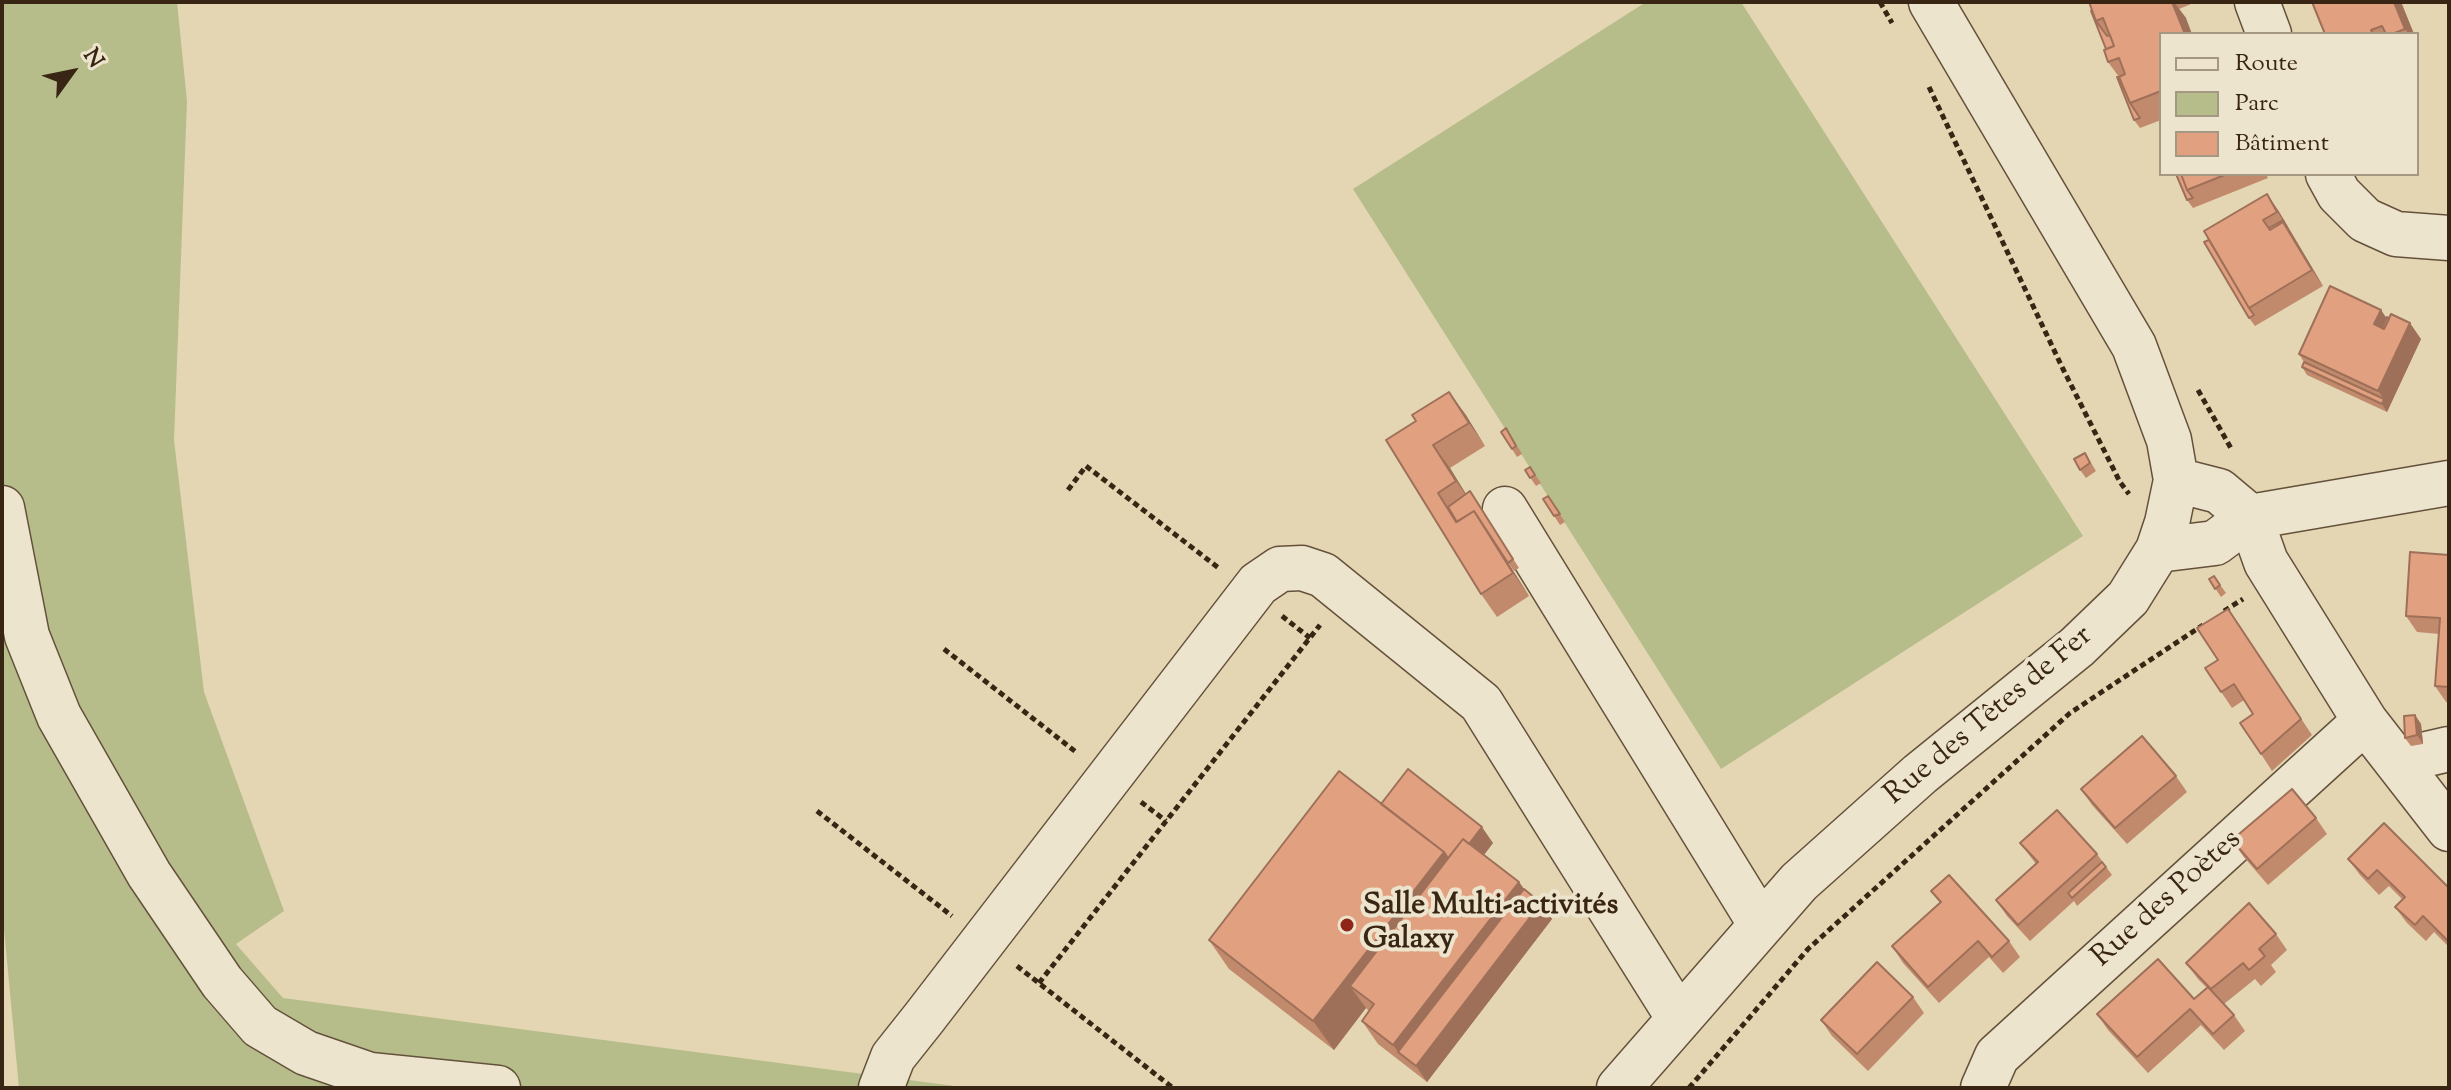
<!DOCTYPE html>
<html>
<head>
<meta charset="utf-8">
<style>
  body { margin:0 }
  #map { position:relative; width:2451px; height:1090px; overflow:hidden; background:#e4d6b3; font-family:"Sorts Mill Goudy",serif }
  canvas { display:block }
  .frame { position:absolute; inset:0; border:4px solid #392513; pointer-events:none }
  .legend { position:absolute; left:2159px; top:32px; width:260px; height:144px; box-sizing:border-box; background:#ede4ce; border:2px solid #a59883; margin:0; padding:10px 14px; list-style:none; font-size:24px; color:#392513 }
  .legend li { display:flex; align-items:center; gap:16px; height:40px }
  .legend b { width:40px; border:2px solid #a59883 }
  .north { position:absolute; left:32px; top:32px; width:80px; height:80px; -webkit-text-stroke:6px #ede4ce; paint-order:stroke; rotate:57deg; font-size:22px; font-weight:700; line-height:32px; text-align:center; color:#392513 }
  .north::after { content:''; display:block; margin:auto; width:28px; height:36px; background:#392513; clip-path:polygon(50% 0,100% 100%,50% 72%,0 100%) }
</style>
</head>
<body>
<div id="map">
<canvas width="2451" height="1090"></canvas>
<div class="frame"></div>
<ul class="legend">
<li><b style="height:10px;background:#ede4ce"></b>Route</li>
<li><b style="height:22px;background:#b6bd8b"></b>Parc</li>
<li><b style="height:22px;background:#e1a07f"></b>Bâtiment</li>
</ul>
<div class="north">N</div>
</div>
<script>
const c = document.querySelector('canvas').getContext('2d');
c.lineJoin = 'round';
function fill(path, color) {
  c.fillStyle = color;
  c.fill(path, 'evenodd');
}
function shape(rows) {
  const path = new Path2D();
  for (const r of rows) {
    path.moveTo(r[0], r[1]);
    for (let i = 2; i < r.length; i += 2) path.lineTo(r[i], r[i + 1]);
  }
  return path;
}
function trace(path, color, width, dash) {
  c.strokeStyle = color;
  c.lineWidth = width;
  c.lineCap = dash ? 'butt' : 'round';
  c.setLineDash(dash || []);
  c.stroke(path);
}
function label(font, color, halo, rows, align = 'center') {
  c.font = font + ' "Sorts Mill Goudy",serif';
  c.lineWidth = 8;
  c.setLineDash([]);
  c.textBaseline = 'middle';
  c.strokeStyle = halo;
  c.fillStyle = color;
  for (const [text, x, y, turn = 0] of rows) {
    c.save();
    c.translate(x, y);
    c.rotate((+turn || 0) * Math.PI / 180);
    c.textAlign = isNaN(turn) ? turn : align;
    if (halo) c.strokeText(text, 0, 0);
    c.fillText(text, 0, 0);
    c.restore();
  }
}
fill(shape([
  [2,2,177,2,187,101,174,440,204,692,284,911,236,944,283,998,970,1088,19,1088,2,908],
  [1646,2,1741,2,2083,536,1721,769,1353,189]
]), '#b6bd8b');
const minor = shape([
  [2257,2,2269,34],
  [2328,174,2339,194,2365,220,2396,234,2449,238],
  [2176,480,2219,491,2250,517],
  [2,508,27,636,59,716,149,874,222,982,260,1026,306,1053,370,1075,498,1088],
  [1505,509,1761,925],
  [2250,517,2266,562,2365,721,2449,829],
  [2158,550,2215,543,2250,517,2449,483],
  [2397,761,2449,749],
  [881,1088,893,1057,924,1018,1258,584,1280,569,1302,568,1323,575,1481,703,1678,1017],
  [1619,1088,1799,882,1920,774,2077,647,2128,598,2158,550,2167,523,2176,480,2169,440,2134,346,1931,2],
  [1983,1088,1997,1056,2365,721]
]);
trace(minor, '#64513b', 47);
trace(shape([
  [1880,2,1892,23],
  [1929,87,2063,369,2120,482,2129,494],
  [2198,390,2232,450],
  [1068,490,1086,466,1220,569],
  [2224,611,2243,599],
  [1282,616,1310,638],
  [944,649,1076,752],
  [1141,802,1166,821],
  [817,811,952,916],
  [1017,966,1173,1088],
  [1039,983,1320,625],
  [1689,1088,1808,949,2070,713,2203,625]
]), '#392513', 5, [6, 4]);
trace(minor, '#ede4ce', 44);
fill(shape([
  [2089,2,2196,2,2179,9,2186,18,2161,34,2161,120,2140,128,2134,120,2119,77,2108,62,2106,49],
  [2312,2,2401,2,2414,34,2325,34],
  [2176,174,2266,174,2268,178,2193,208,2187,200],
  [2278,210,2323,286,2255,326,2249,318,2209,240],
  [2387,317,2421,339,2387,412,2307,375,2302,367,2304,362,2299,354],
  [1449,392,1485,446,1450,468,1466,494,1470,491,1519,568,1514,571,1500,550,1529,596,1497,617,1481,594,1386,440,1416,421],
  [1512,437,1522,454,1517,457,1512,449],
  [2085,453,2096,471,2086,478,2080,470],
  [1530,467,1541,483,1536,486,1525,470],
  [1548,496,1565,522,1560,525,1543,499],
  [2449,555,2449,703,2446,702,2435,686,2439,634,2417,632,2406,616],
  [2214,576,2226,593,2221,597,2209,579],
  [2239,625,2312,735,2272,771,2261,754,2253,714,2244,700,2232,708,2205,668,2218,660],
  [2415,715,2421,724,2423,744,2411,746,2405,738],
  [2176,776,2187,792,2127,844,2092,805,2081,789],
  [1381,804,1493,843,1484,855,1519,882,1524,889,1552,919,1427,1082,1378,1044,1362,1021,1369,1011,1366,1008,1334,1050,1229,969,1209,940],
  [2316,818,2327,834,2268,885,2243,856,2232,840],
  [2020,843,2097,854,2112,875,2077,906,2074,901,2030,941,2007,916,1996,900,2036,864],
  [2348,859,2449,888,2449,947,2434,932,2426,941,2407,923,2395,907,2402,899,2389,886,2379,895,2360,875],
  [1931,891,2009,941,2020,957,2003,973,1989,957,1939,1003,1903,963,1892,946,1940,903],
  [2276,934,2287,950,2271,965,2276,972,2261,986,2255,979,2224,1004,2234,1015,2245,1031,2224,1050,2201,1025,2148,1073,2108,1030,2097,1014,2194,999,2207,988,2198,979,2186,963],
  [1913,997,1924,1013,1868,1071,1832,1036,1821,1020]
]), '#c28a6d');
fill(shape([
  [2172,2,2174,2,2186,18,2192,34,2185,34],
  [2394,2,2401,2,2414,34,2409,34,2405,29],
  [2267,194,2278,210,2323,286,2312,270],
  [2381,310,2392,326,2388,336,2374,324],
  [2410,323,2421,339,2387,412,2382,404,2384,399,2378,391],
  [1449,392,1466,415,1485,446,1469,423],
  [1433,445,1450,468,1472,504,1456,481],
  [1474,511,1490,534,1529,596,1513,573],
  [2415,715,2421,724,2423,744,2417,735],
  [1482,827,1493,843,1371,1002,1350,986,1366,1008,1334,1050,1313,1021,1444,852],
  [1519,882,1535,905,1398,1052,1410,1068,1393,1045],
  [1541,903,1552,919,1427,1082,1416,1066]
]), '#9e7059');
const building = shape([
  [2089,2,2172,2,2185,34,2161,34,2161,91,2130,103,2119,77,2125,74,2119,58,2108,62,2104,50,2114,46,2103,18,2096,21,2089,2],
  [2312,2,2394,2,2405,29,2392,34,2386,34,2382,26,2371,30,2373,34,2325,34,2312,2],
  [2091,11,2092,11,2096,21,2107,36,2110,35,2114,46,2106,49,2091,11],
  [2117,77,2119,77,2130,103,2140,118,2134,120,2117,77],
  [2176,174,2181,174,2187,190,2193,198,2187,200,2176,174],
  [2181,174,2227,174,2187,190,2181,174],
  [2267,194,2277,212,2263,220,2270,230,2283,222,2312,270,2249,308,2204,231,2267,194],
  [2283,220,2288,230,2283,222,2270,230,2269,228,2283,220],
  [2209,240,2249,308,2254,315,2249,318,2204,242,2209,240],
  [2330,286,2381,310,2374,324,2384,329,2391,314,2410,323,2378,391,2299,354,2330,286],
  [2387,317,2389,319,2384,329,2382,328,2387,317],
  [2304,362,2384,399,2382,404,2302,367,2304,362],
  [1449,392,1469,423,1433,445,1456,481,1438,493,1456,522,1474,511,1513,573,1481,594,1386,440,1416,421,1412,415,1449,392],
  [1506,428,1516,446,1512,449,1501,432,1506,428],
  [2085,453,2090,463,2080,470,2074,459,2085,453],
  [1530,467,1535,475,1530,478,1525,470,1530,467],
  [1470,491,1513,559,1508,563,1474,511,1457,522,1448,507,1470,491],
  [1548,496,1560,514,1554,516,1543,499,1548,496],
  [2410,552,2449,555,2449,687,2435,686,2440,618,2406,616,2410,552],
  [2214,576,2220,585,2215,589,2209,579,2214,576],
  [2228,609,2301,719,2261,754,2240,723,2253,714,2234,684,2221,692,2205,668,2218,660,2197,628,2228,609],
  [2415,715,2417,735,2405,738,2404,716,2415,715],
  [2142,736,2176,776,2115,828,2081,789,2142,736],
  [1408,769,1482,827,1469,844,1463,839,1448,858,1444,852,1381,804,1408,769],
  [1339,771,1444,852,1313,1021,1209,940,1339,771],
  [2292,789,2316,818,2257,869,2232,840,2292,789],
  [2057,810,2097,854,2018,925,1996,900,2038,862,2020,843,2057,810],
  [2384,823,2449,888,2449,942,2423,916,2415,925,2395,907,2405,897,2377,870,2368,879,2348,859,2384,823],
  [1463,839,1519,882,1393,1045,1362,1021,1374,1004,1350,986,1463,839],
  [2102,862,2106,867,2072,898,2068,893,2102,862],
  [1949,875,2009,941,1992,957,1978,941,1928,987,1892,946,1941,902,1931,891,1949,875],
  [1524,889,1541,903,1416,1066,1398,1052,1524,889],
  [2249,903,2276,934,2259,949,2265,956,2249,970,2243,963,2211,989,2186,963,2249,903],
  [2158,959,2194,999,2208,987,2234,1015,2213,1034,2190,1009,2137,1057,2097,1014,2158,959],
  [1877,962,1913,997,1857,1054,1821,1020,1877,962]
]);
fill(building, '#e1a07f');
trace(building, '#9e7059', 2);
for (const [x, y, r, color] of [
  [1347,925,8,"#8f2418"]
]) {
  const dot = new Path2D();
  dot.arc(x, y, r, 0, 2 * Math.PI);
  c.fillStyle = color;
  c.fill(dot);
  trace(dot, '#ede4ce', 3);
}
label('30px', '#392513', '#ede4ce', [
  ["Rue des Têtes de Fer",1990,717,-40],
  ["Rue des Poètes",2168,900,-42]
]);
label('bold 30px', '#392513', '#ede4ce', [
  ["Salle Multi-activités",1363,908],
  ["Galaxy",1363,942]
], 'left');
</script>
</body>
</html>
